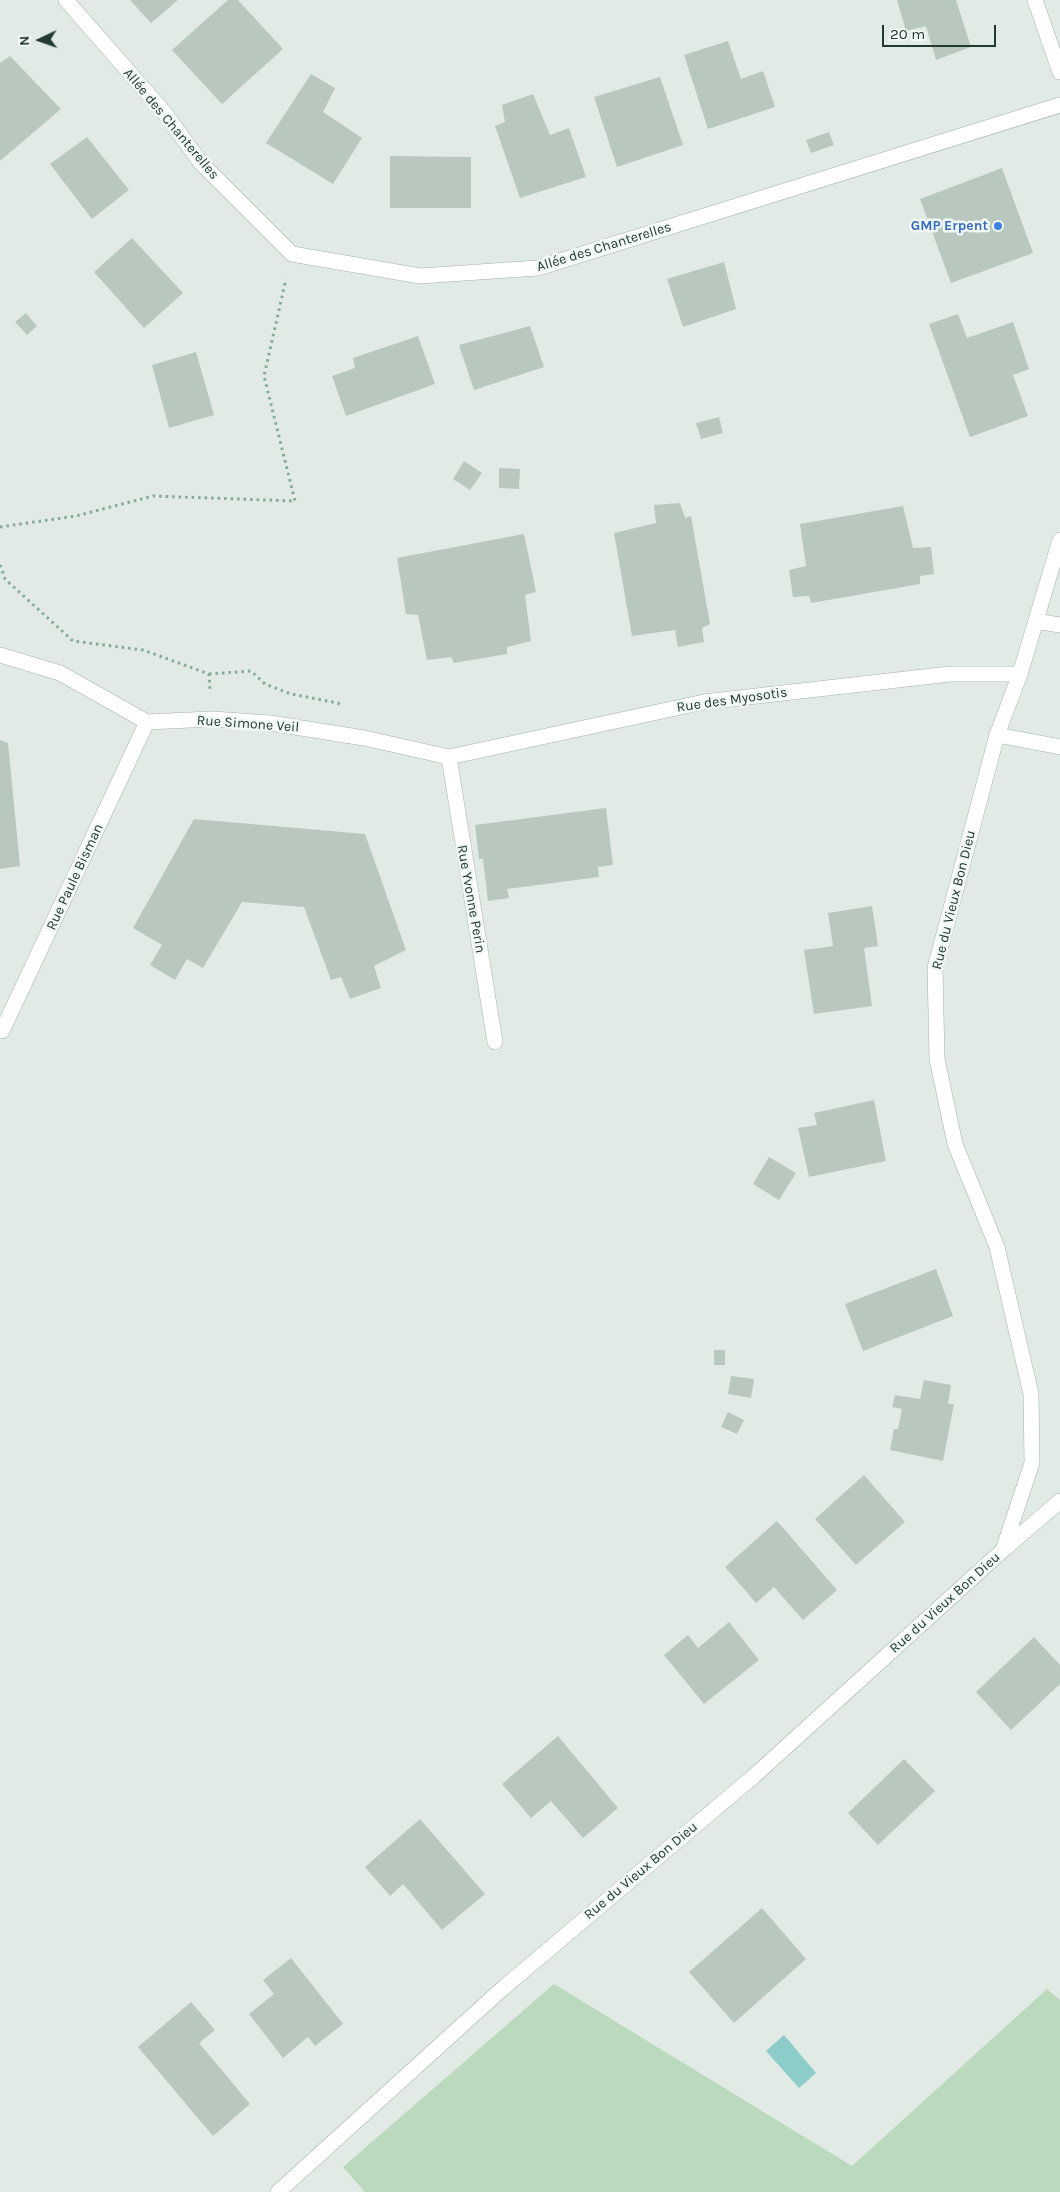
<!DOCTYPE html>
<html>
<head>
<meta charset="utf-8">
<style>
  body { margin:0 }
  #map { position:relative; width:1060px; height:2192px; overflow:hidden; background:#e1eae4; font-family:Karla,sans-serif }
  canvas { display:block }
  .north { position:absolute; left:15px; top:15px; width:50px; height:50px; -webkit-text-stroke:4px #f1f7f3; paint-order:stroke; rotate:267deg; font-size:14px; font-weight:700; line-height:20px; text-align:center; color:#223a2f }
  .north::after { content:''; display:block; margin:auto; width:18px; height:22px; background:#223a2f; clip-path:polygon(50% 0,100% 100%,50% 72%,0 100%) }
  .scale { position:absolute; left:882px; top:25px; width:114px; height:22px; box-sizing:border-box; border:2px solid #223a2f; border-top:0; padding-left:6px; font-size:15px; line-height:18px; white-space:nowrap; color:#223a2f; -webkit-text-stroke:4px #f1f7f3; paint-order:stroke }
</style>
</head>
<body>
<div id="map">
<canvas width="1060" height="2192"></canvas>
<div class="north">N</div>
<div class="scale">20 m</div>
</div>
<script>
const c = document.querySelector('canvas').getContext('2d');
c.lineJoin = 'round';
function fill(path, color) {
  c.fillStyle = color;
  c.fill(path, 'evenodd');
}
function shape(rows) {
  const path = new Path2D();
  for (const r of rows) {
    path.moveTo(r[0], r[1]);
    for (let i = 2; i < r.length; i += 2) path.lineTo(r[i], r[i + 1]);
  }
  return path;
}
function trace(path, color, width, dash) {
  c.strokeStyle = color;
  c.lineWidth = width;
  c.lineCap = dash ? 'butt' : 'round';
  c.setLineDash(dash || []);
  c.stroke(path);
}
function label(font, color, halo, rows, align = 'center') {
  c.font = font + ' Karla,sans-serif';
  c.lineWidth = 5;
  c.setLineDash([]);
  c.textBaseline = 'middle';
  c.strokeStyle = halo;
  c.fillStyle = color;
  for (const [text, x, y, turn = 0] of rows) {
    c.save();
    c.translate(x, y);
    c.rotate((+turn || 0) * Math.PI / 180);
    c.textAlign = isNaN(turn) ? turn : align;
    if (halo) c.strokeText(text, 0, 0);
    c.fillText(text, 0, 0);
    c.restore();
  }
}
fill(shape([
  [554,1984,852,2166,1047,1989,1060,2000,1060,2192,365,2192,343,2167]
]), '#bbdabd');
fill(shape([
  [784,2035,816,2073,799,2088,766,2051]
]), '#8cccc9');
fill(shape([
  [130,0,178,0,151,23],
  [228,0,238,0,283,49,222,104,172,50],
  [897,0,956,0,971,47,936,60,926,26,906,31],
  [728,41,741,79,763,71,775,107,708,129,684,55],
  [10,56,61,109,0,161,0,63],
  [311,74,335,88,323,112,362,138,333,184,266,143],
  [660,77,683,145,617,167,594,97],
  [533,94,550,135,569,128,586,177,520,198,495,126,505,122,502,105],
  [829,132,834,145,811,153,806,140],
  [87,137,129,190,92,219,50,164],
  [390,156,471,157,471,208,390,208],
  [1002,168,1033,253,951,283,920,199],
  [132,238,183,293,144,328,94,272],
  [724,262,736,309,683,327,667,279],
  [26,313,37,326,27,335,15,322],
  [958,314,967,338,1013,322,1029,369,1013,375,1028,416,970,437,929,324],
  [530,326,544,367,474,390,459,345],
  [418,336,435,384,346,416,332,376,355,368,353,358],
  [196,352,214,415,169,428,152,365],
  [719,417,723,433,701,439,696,423],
  [464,461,482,473,470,490,453,479],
  [499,468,520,469,519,489,499,488],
  [680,503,685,518,691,516,710,624,702,628,704,642,678,647,675,630,632,636,614,533,656,523,654,505],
  [903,506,913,548,931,547,934,574,920,576,920,584,811,603,809,596,793,597,789,570,806,566,800,524],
  [524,534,536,592,525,595,531,641,507,647,507,654,454,663,451,657,427,660,418,615,406,614,397,558],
  [0,740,8,743,20,866,0,869],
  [606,808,613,865,598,867,599,877,507,889,509,898,488,901,483,859,479,859,475,825],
  [194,819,365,834,406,950,374,966,381,988,350,999,341,977,331,980,304,907,242,902,203,968,187,959,175,980,150,965,162,945,133,928],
  [872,906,878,946,864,948,872,1006,814,1014,804,950,833,946,828,913],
  [874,1100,886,1161,809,1177,798,1128,817,1125,814,1113],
  [769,1157,796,1173,779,1200,753,1184],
  [936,1269,953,1316,863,1351,845,1304],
  [714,1350,725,1350,725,1365,714,1365],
  [731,1376,754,1379,751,1398,728,1394],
  [924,1380,951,1385,948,1404,954,1404,943,1461,890,1450,894,1429,898,1429,902,1409,892,1407,895,1395,920,1399],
  [728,1412,744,1420,737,1434,721,1427],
  [864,1475,905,1522,856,1565,815,1519],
  [777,1521,837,1590,803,1620,774,1587,756,1603,725,1567],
  [729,1622,759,1660,704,1704,664,1655,688,1635,698,1648],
  [1034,1637,1060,1665,1060,1684,1011,1730,976,1692],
  [558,1736,618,1808,583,1838,551,1801,531,1818,502,1784],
  [904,1759,935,1791,878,1845,848,1813],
  [420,1819,485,1894,442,1930,403,1884,390,1896,365,1867],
  [762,1908,806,1959,734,2023,689,1972],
  [291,1958,343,2024,315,2046,308,2037,283,2058,249,2014,274,1994,263,1980],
  [191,2002,215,2030,199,2043,250,2104,213,2136,138,2047]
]), '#b9c8bf');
const minor = shape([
  [66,0,164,112,201,163,292,254,420,276,538,268,1060,105],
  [1035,0,1060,72],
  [1036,621,1060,625],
  [0,655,60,673,147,722,212,719,270,723,364,738,449,757,704,702,950,674,1020,674],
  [997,735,1060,747],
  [449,757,495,1042],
  [2,1031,147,722],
  [1004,1549,1060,1501],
  [278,2192,502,1989,754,1776,1003,1550,1032,1463,1031,1394,997,1247,955,1144,937,1059,935,968,997,735,1020,674,1060,540]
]);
trace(minor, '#a4b2aa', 16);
trace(shape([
  [0,527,76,516,153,496,295,501,264,376,286,279],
  [0,565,5,579,73,641,143,650,209,674,210,691],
  [209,674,251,671,265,684,291,694,338,703,341,706]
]), '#83ac97', 3, [2.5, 4]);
trace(minor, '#fff', 15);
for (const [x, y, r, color] of [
  [998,226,5,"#3f7fe0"]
]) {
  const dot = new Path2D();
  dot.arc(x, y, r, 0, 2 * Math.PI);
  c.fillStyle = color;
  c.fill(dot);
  trace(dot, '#f1f7f3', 2);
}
label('14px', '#223a2f', '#f1f7f3', [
  ["Allée des Chanterelles",171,124,50],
  ["Allée des Chanterelles",604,247,-17],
  ["Rue des Myosotis",732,700,-8],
  ["Rue Simone Veil",248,724,4],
  ["Rue Paule Bisman",75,877,-65],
  ["Rue Yvonne Perin",471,899,80],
  ["Rue du Vieux Bon Dieu",954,900,-76],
  ["Rue du Vieux Bon Dieu",945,1603,-42],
  ["Rue du Vieux Bon Dieu",641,1871,-40]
]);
label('bold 14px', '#366cbe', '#f1f7f3', [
  ["GMP Erpent",988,226]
], 'right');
</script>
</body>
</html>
